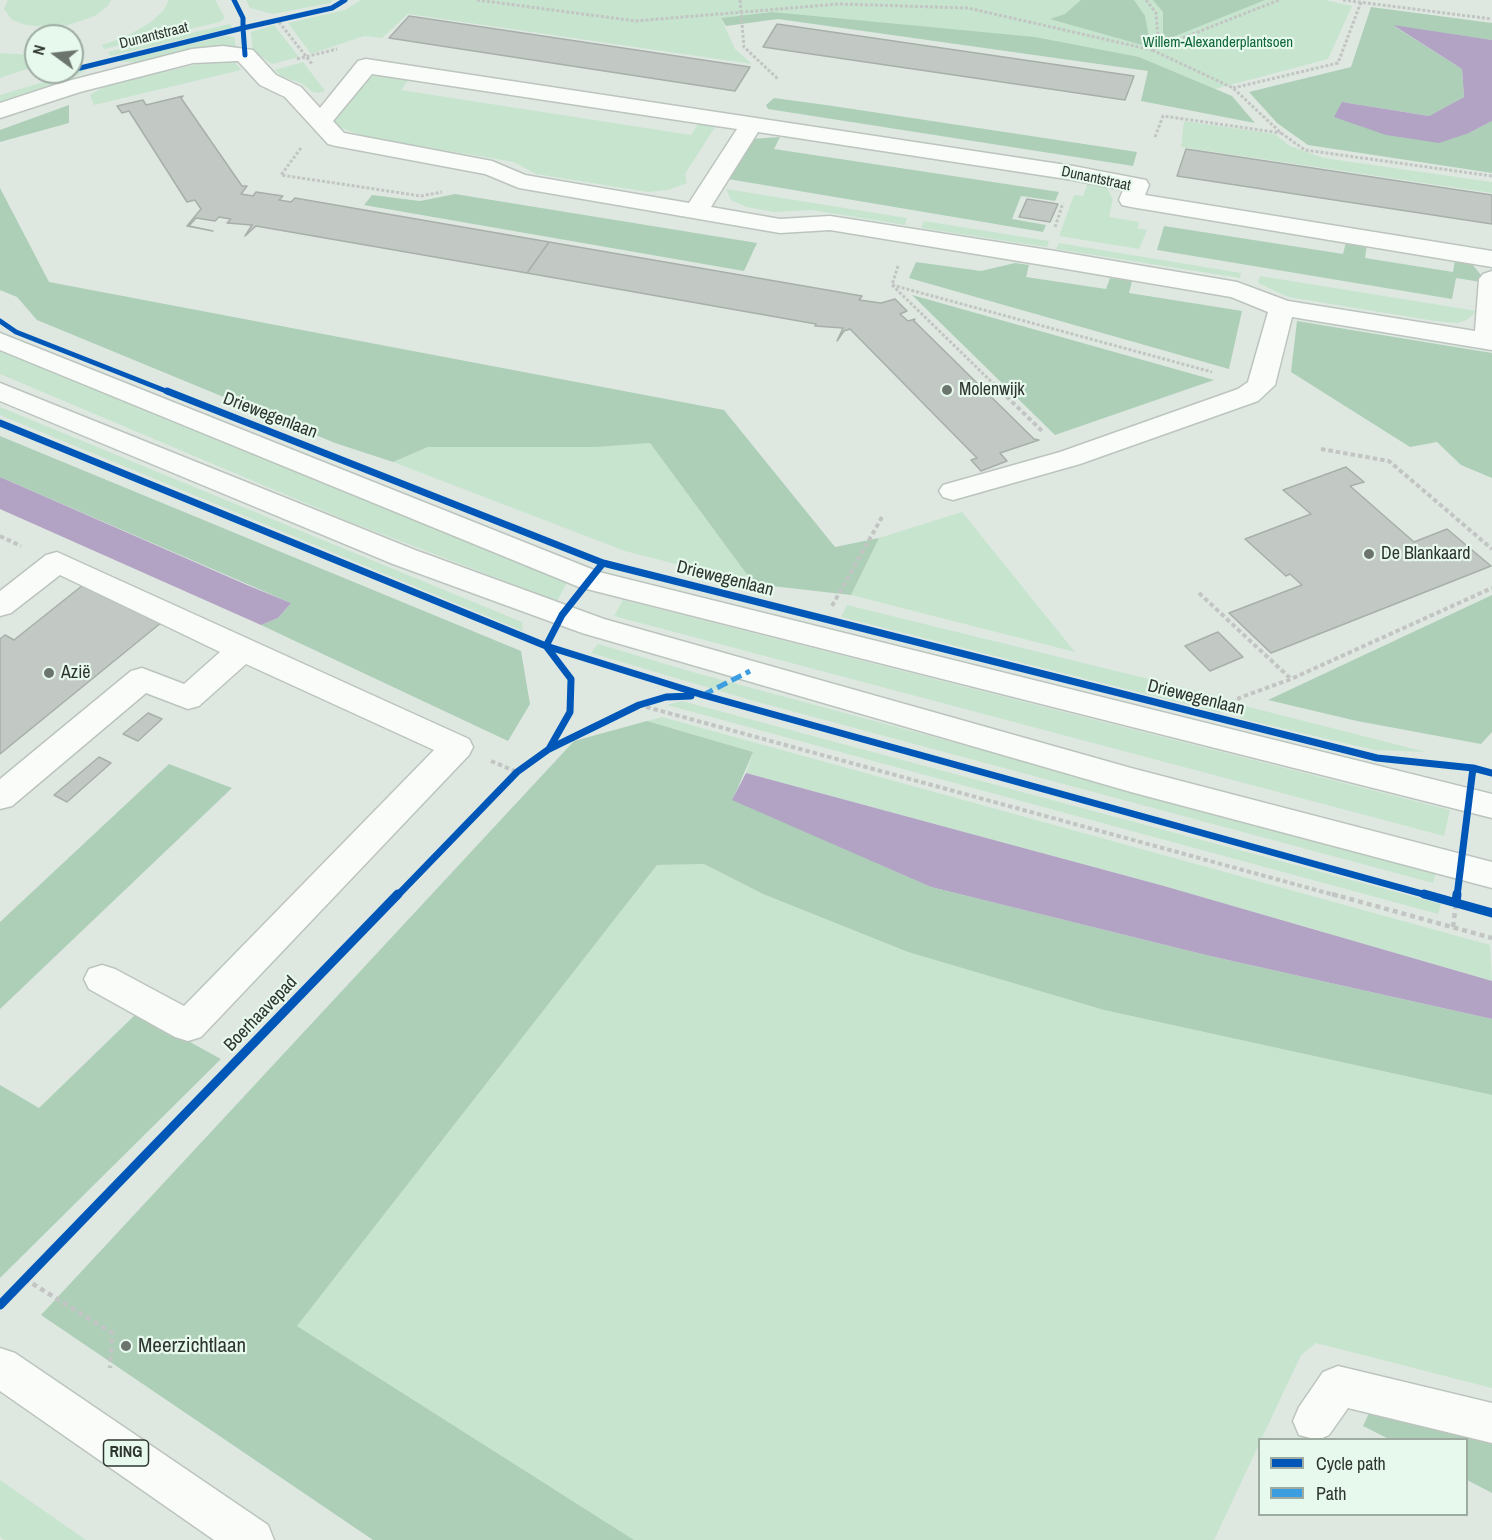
<!DOCTYPE html>
<html>
<head>
<meta charset="utf-8">
<style>
  body { margin:0 }
  #map { position:relative; width:1492px; height:1540px; overflow:hidden; background:#dee8e1; font-family:"Archivo Narrow",sans-serif }
  canvas { display:block }
  .legend { position:absolute; left:1258px; top:1438px; width:210px; height:78px; box-sizing:border-box; background:#e7f9ec; border:2px solid #9daba1; margin:0; padding:8px 10px; list-style:none; font-size:18px; color:#2e3530 }
  .legend li { display:flex; align-items:center; gap:12px; height:30px }
  .legend b { width:30px; border:2px solid #9daba1 }
  .north { position:absolute; left:24px; top:24px; width:60px; height:60px; box-sizing:border-box; background:#e7f9ec; border:2px solid #9daba1; border-radius:50%; rotate:285deg; font-size:16px; font-weight:700; line-height:24px; text-align:center; color:#2e3530 }
  .north::after { content:''; display:block; margin:auto; width:21px; height:27px; background:#6c746e; clip-path:polygon(50% 0,100% 100%,50% 72%,0 100%) }
</style>
</head>
<body>
<div id="map">
<canvas width="1492" height="1540"></canvas>
<ul class="legend">
<li><b style="height:8px;background:#0057b8"></b>Cycle path</li>
<li><b style="height:8px;background:#3d9de1"></b>Path</li>
</ul>
<div class="north">N</div>
</div>
<script>
const c = document.querySelector('canvas').getContext('2d');
c.lineJoin = 'round';
function fill(path, color) {
  c.fillStyle = color;
  c.fill(path, 'evenodd');
}
function shape(rows) {
  const path = new Path2D();
  for (const r of rows) {
    path.moveTo(r[0], r[1]);
    for (let i = 2; i < r.length; i += 2) path.lineTo(r[i], r[i + 1]);
  }
  return path;
}
function trace(path, color, width, dash) {
  c.strokeStyle = color;
  c.lineWidth = width;
  c.lineCap = dash ? 'butt' : 'round';
  c.setLineDash(dash || []);
  c.stroke(path);
}
function label(font, color, halo, rows, align = 'center') {
  c.font = font + ' "Archivo Narrow",sans-serif';
  c.lineWidth = 4.5;
  c.setLineDash([]);
  c.textBaseline = 'middle';
  c.strokeStyle = halo;
  c.fillStyle = color;
  for (const [text, x, y, turn = 0] of rows) {
    c.save();
    c.translate(x, y);
    c.rotate((+turn || 0) * Math.PI / 180);
    c.textAlign = isNaN(turn) ? turn : align;
    if (halo) c.strokeText(text, 0, 0);
    c.fillText(text, 0, 0);
    c.restore();
  }
}
fill(shape([
  [8,0,111,0,108,6,95,16,68,25,48,27,26,25,12,20,4,9],
  [169,0,215,0,225,18,220,22,104,49,102,45,127,36,151,22,163,11],
  [246,0,333,0,330,3,273,14,250,8],
  [361,0,1325,0,1352,6,1328,59,1215,89,1139,57,772,12,721,18,735,49,752,64,408,14,382,38,364,36,311,54,288,23,345,10],
  [230,24,232,28,110,56,108,52],
  [274,25,299,57,272,64,253,51,251,32],
  [225,36,234,37,236,47,207,47,137,63,117,61],
  [0,53,36,55,36,66,0,78],
  [212,61,235,63,241,70,94,105,90,95,107,85],
  [303,62,325,91,319,93,313,92,301,83,281,76,275,70],
  [87,69,70,80,0,103,0,95],
  [376,75,410,78,401,90,691,135,699,123,715,127,685,174,687,183,668,190,648,192,536,174,514,162,366,137,341,128,330,118,365,80],
  [1184,121,1275,134,1290,146,1324,158,1492,182,1492,193,1181,147],
  [1088,183,1107,188,1113,199,1109,217,1140,222,1137,228,1147,230,1139,249,1059,236,1074,195,1083,196],
  [726,189,907,218,905,225,812,210,774,212,746,207,731,200],
  [924,221,1049,241,1047,247,921,228],
  [1059,243,1241,273,1240,278,1056,249],
  [1260,276,1477,311,1467,320,1458,323,1435,321,1288,297,1258,283],
  [0,350,567,583,557,601,348,521,0,374],
  [0,407,522,622,523,631,0,415],
  [650,443,754,584,625,551,393,462,428,447,597,447],
  [962,512,1075,652,851,595,879,538],
  [623,600,1450,810,1444,836,614,616],
  [847,605,1226,698,1221,713,841,617],
  [598,644,696,673,1436,872,1433,883,754,701,591,653],
  [682,701,1441,904,1438,914,667,705],
  [1245,706,1426,752,1374,750,1239,718],
  [662,717,1490,945,1492,981,1164,886,746,773,753,752,647,721],
  [704,864,763,894,908,952,1104,1010,1492,1095,1492,1388,1316,1343,1301,1355,1214,1540,634,1540,297,1326,657,865],
  [0,1480,86,1540,4,1540,0,1537]
]), '#c7e4cf');
fill(shape([
  [1081,0,1134,0,1145,16,1150,43,1142,45,1050,19,1065,14],
  [1153,0,1265,0,1163,41,1163,12],
  [1371,7,1492,23,1492,40,1394,26,1462,69,1464,97,1429,116,1342,102,1469,133,1492,121,1492,173,1308,145,1277,123,1249,92,1351,67],
  [772,12,1035,37,1139,57,1232,96,1255,123,1141,101,1148,71,778,19,726,26,721,18],
  [774,98,826,105,1137,152,1133,166,768,109,766,105],
  [69,105,69,123,0,142,0,130],
  [780,137,774,149,1059,192,1055,201,1021,196,1012,219,1046,225,1043,232,728,179,751,139],
  [0,188,49,282,724,410,835,547,879,538,851,595,754,584,650,443,597,447,428,447,393,462,335,443,37,320,17,297,0,290],
  [455,194,757,243,744,271,364,205,372,195,420,201],
  [1164,226,1343,254,1346,242,1367,245,1365,258,1453,272,1455,259,1472,264,1481,275,1481,282,1456,278,1452,299,1157,250],
  [916,262,981,271,1015,263,1029,265,1026,277,1106,289,1110,278,1132,281,1129,293,1242,311,1229,369,909,278],
  [912,295,1214,380,1055,435],
  [1297,321,1492,353,1492,478,1461,465,1437,442,1410,447,1291,372],
  [0,436,521,651,530,704,508,741,261,625,278,618,291,603,0,477],
  [1492,595,1492,732,1481,744,1357,721,1268,700],
  [647,721,753,752,733,799,931,887,1210,956,1492,1019,1492,1095,1104,1010,908,952,763,894,704,864,657,865,297,1326,634,1540,373,1540,41,1315,574,741],
  [169,764,232,788,0,1009,0,922],
  [137,1013,221,1059,0,1278,0,1085,39,1108],
  [1370,1411,1492,1444,1492,1493,1467,1480,1466,1440,1389,1439,1363,1426]
]), '#adcfb8');
fill(shape([
  [1393,25,1492,40,1492,121,1469,133,1439,143,1386,135,1334,117,1342,102,1429,116,1464,97,1462,69],
  [0,477,247,585,291,603,278,618,261,625,0,509],
  [746,773,1164,886,1492,981,1492,1019,1210,956,931,887,732,800]
]), '#b2a3c4');
const building = shape([
  [409,16,750,67,735,91,389,38,409,16],
  [777,24,1134,76,1125,100,763,47,777,24],
  [183,96,181,98,242,186,247,186,241,194,253,196,256,192,283,196,279,200,291,202,295,198,549,242,527,273,256,226,245,236,252,225,227,223,231,219,219,217,215,221,196,218,189,226,213,231,187,226,201,209,195,200,187,202,129,111,122,113,117,106,143,100,146,105,183,96],
  [1186,149,1492,195,1492,224,1177,176,1186,149],
  [1027,199,1058,204,1050,222,1019,217,1027,199],
  [549,242,862,296,859,300,881,303,895,299,907,311,900,314,908,321,915,319,914,321,1034,439,1039,440,1000,453,1007,461,981,471,971,460,977,458,850,329,844,331,837,341,843,328,815,326,816,324,527,273,549,242],
  [1346,467,1364,482,1350,486,1414,542,1447,529,1491,566,1271,653,1229,613,1302,585,1290,574,1286,576,1245,539,1311,514,1283,490,1346,467],
  [83,585,162,622,0,754,0,639,5,635,14,640,83,585],
  [1218,632,1243,657,1210,671,1185,646,1218,632],
  [148,713,162,719,138,741,123,734,148,713],
  [99,757,111,763,67,802,54,795,99,757]
]);
fill(building, '#c2c9c4');
trace(building, '#a8afaa', 1.5);
const minor = shape([
  [223,46,253,50,276,75,301,87,320,108,358,61,366,59,1073,166,1146,180,1149,185,1145,195,1492,251,1492,267,1131,207,1122,205,1119,200,1123,190,1073,180,758,132,711,207,780,219,830,216,1055,251,1237,282,1288,301,1475,331,1479,279,1483,274,1492,271,1492,350,1292,317,1275,385,1258,401,1080,464,953,500,943,497,939,491,943,485,1060,452,1238,389,1248,382,1268,312,1231,297,1055,267,830,230,780,233,519,188,485,174,336,146,328,144,285,97,260,85,238,61,193,63,80,92,0,118,0,103,64,82,192,49,223,46],
  [372,74,737,129,689,203,525,175,492,161,344,133,333,121,372,74],
  [0,333,599,572,1492,794,1492,818,579,587,0,350,0,333],
  [0,383,415,550,604,619,1131,768,1492,862,1492,888,1131,792,582,633,393,564,0,401,0,383],
  [57,552,469,739,473,747,469,755,201,1037,188,1041,175,1037,89,989,84,979,89,969,102,965,115,969,184,1006,434,750,246,664,199,706,188,709,146,693,12,806,0,809,0,779,131,671,142,668,184,684,220,652,60,575,11,613,0,616,0,591,46,555,57,552],
  [1338,1366,1492,1403,1492,1443,1348,1408,1329,1435,1318,1440,1299,1435,1293,1421,1299,1407,1323,1372,1338,1366]
]);
const major = shape([
  [0,1348,15,1353,268,1525,274,1540,214,1540,0,1391,0,1348]
]);
trace(minor, '#bcc4be', 3);
trace(major, '#bcc4be', 3);
trace(shape([
  [477,0,636,21,839,4,968,8,1152,50,1279,0],
  [740,0,744,47,778,79],
  [1146,0,1156,13,1158,36,1152,50,1233,88,1281,133,1305,150,1492,176],
  [1343,0,1492,19],
  [279,22,312,64],
  [297,59,337,49],
  [1233,88,1338,63,1361,2],
  [1155,137,1163,116,1281,133],
  [301,148,281,175,421,196,442,192],
  [1055,227,1063,203],
  [898,266,892,285,1003,393],
  [892,285,1212,372]
]), '#c2c5c3', 3, [3, 2]);
trace(shape([
  [1001,391,1044,433],
  [1321,449,1389,461,1492,549],
  [0,536,21,546],
  [1199,593,1291,679],
  [832,606,882,517],
  [639,705,1338,896],
  [1235,707,1239,698,1291,679,1492,588],
  [491,761,517,772]
]), '#c2c5c3', 4, [4.5, 3]);
trace(shape([
  [1332,894,1492,938],
  [1453,927,1456,904],
  [25,1279,112,1333,110,1368]
]), '#c2c5c3', 4.5, [5, 4]);
fill(minor, '#fafcfa');
fill(major, '#fafcfa');
trace(shape([
  [703,695,750,671]
]), '#3d9de1', 5, [11, 5]);
trace(shape([
  [245,55,243,28,332,8,345,0],
  [72,70,243,28,243,18,234,0],
  [0,321,16,332,171,393]
]), '#0057b8', 5);
trace(shape([
  [167,391,603,563,1377,758,1473,768,1492,773],
  [0,423,546,646,703,695,1430,896],
  [549,749,570,712,571,679,546,646,562,615,603,563],
  [397,896,517,772,549,749,639,705,666,697,691,696],
  [1457,896,1473,768]
]), '#0057b8', 7);
trace(shape([
  [1424,894,1492,913],
  [1456,903,1457,894],
  [0,1305,398,894]
]), '#0057b8', 9);
for (const [x, y, r, color] of [
  [947,390,6,"#6c746e"],
  [1369,554,6,"#6c746e"],
  [49,673,6,"#6c746e"],
  [126,1346,6,"#6c746e"]
]) {
  const dot = new Path2D();
  dot.arc(x, y, r, 0, 2 * Math.PI);
  c.fillStyle = color;
  c.fill(dot);
  trace(dot, '#e7f9ec', 2);
}
label('15px', '#2e3530', '#e7f9ec', [
  ["Dunantstraat",154,36,-14],
  ["Dunantstraat",1096,179,12]
]);
label('15px', '#0e6639', '#e7f9ec', [
  ["Willem-Alexanderplantsoen",1218,43]
]);
for (const [x, y, w] of [
  [126,1453,45]
]) {
  const box = new Path2D();
  box.roundRect(x - w / 2, y - 13, w, 26, 4.5);
  c.fillStyle = '#e7f9ec';
  c.fill(box);
  trace(box, '#2e3530', 1.5);
}
label('bold 16px', '#2e3530', null, [
  ["RING",126,1453]
]);
label('18px', '#2e3530', '#e7f9ec', [
  ["Molenwijk",959,390],
  ["De Blankaard",1381,554],
  ["Azië",61,673]
], 'left');
label('18px', '#2e3530', '#e7f9ec', [
  ["Driewegenlaan",270,416,21],
  ["Driewegenlaan",725,579,14],
  ["Driewegenlaan",1196,698,14],
  ["Boerhaavepad",261,1014,-46]
]);
label('21px', '#2e3530', '#e7f9ec', [
  ["Meerzichtlaan",138,1346]
], 'left');
</script>
</body>
</html>
